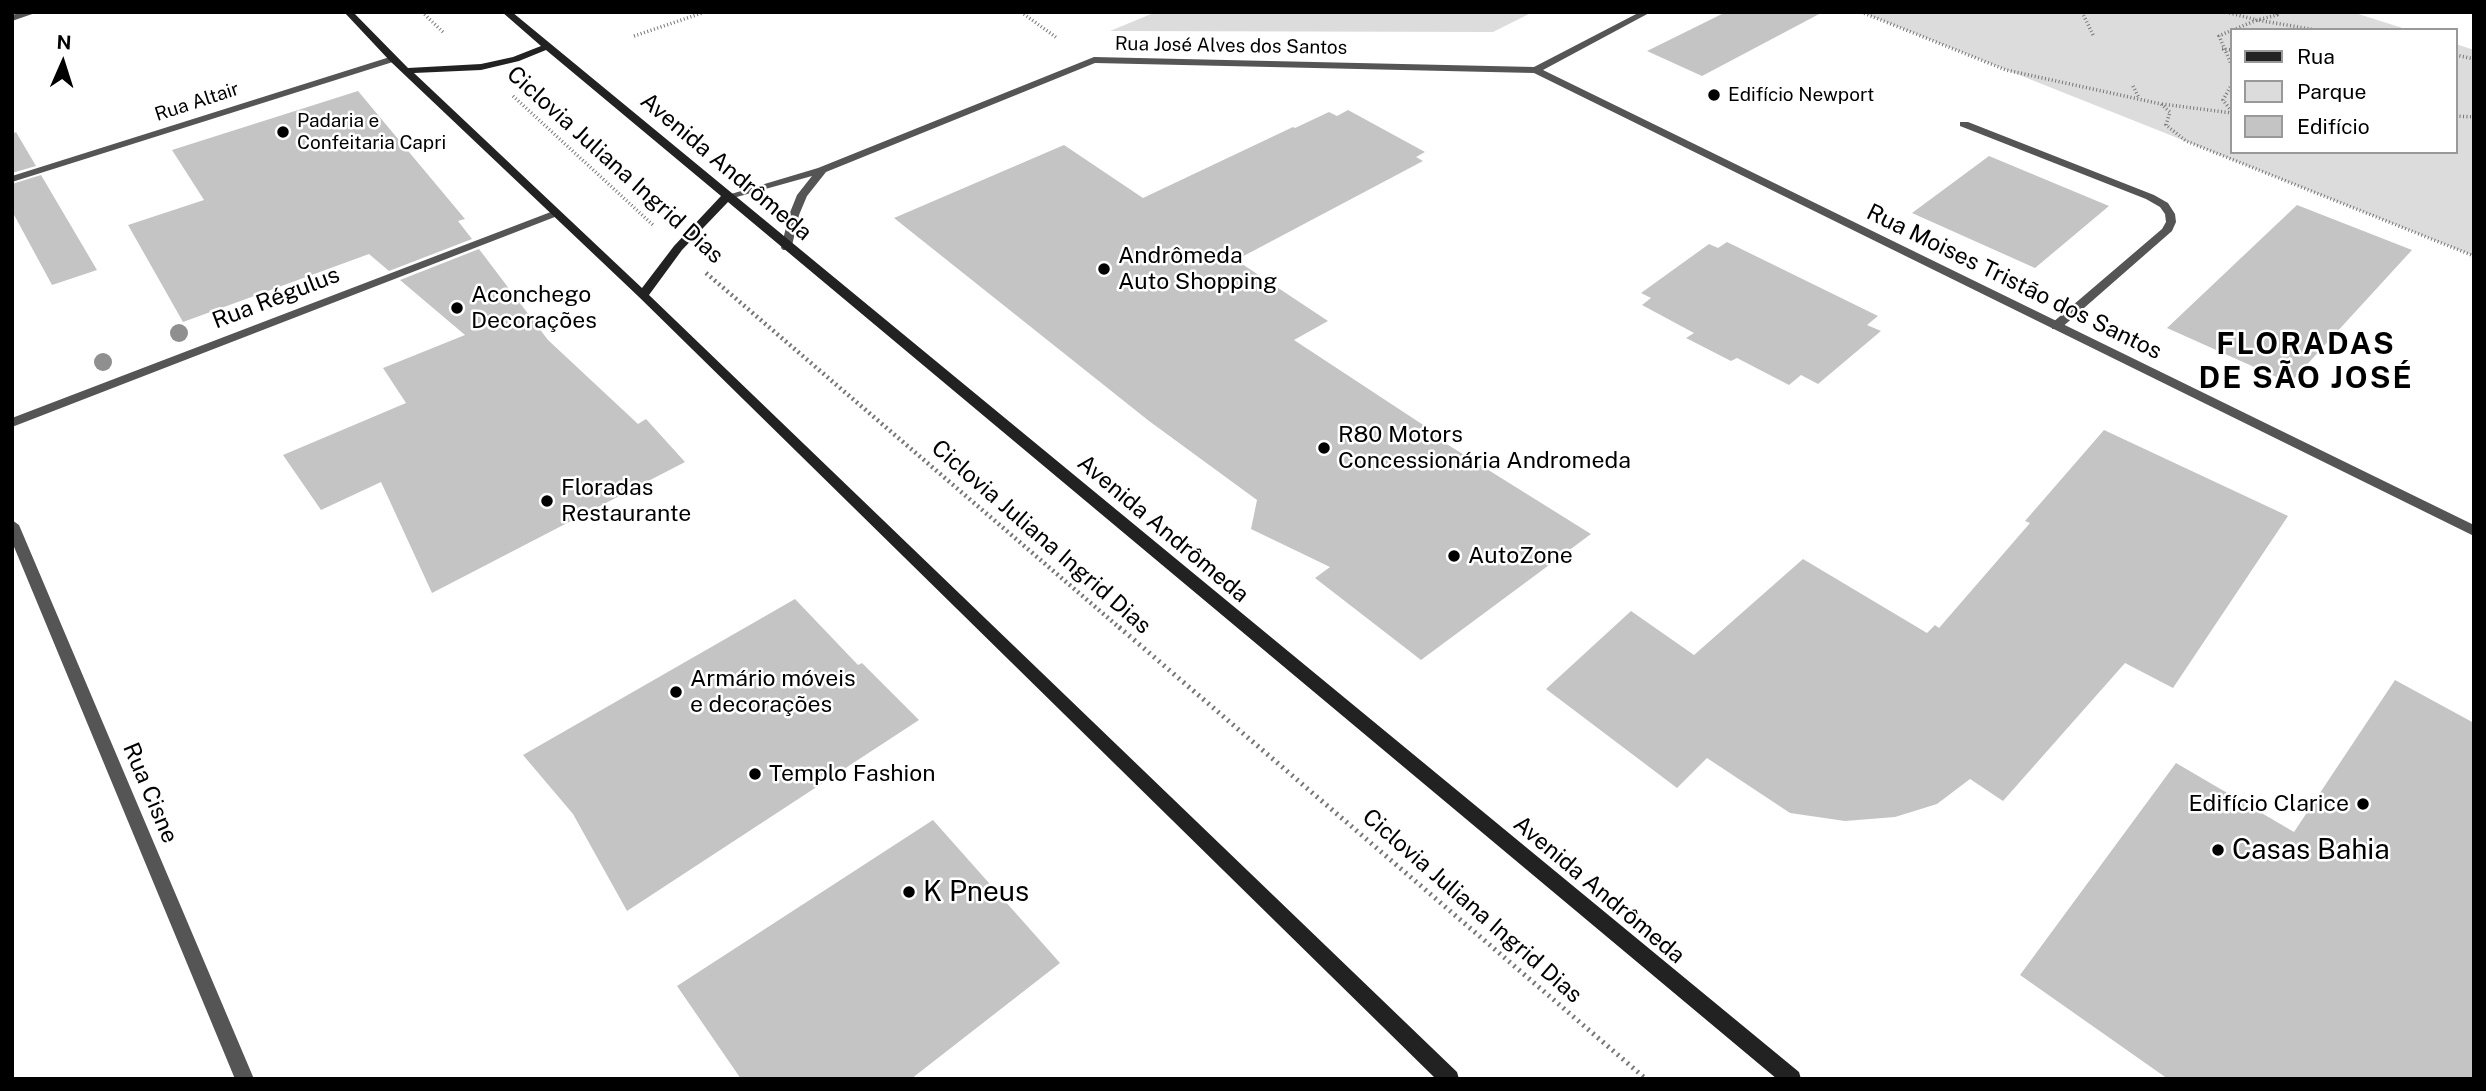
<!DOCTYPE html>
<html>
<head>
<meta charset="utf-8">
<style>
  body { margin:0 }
  #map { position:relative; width:2486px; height:1091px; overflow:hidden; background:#fff; font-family:"Public Sans",sans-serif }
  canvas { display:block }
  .frame { position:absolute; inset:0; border:14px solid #000; pointer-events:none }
  .legend { position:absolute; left:2230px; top:28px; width:228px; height:126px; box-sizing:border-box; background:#fff; border:2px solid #999; margin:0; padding:9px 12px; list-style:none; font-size:21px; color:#000 }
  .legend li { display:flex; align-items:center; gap:14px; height:35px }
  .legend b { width:35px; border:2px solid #999 }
  .north { position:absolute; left:28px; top:28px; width:70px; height:70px; -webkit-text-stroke:5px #fff; paint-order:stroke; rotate:3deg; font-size:19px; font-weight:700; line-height:28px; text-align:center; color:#000 }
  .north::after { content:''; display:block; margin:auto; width:24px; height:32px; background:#000; clip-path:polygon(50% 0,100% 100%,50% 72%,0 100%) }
</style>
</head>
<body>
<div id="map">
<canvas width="2486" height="1091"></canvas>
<div class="frame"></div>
<ul class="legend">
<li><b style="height:9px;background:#222"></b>Rua</li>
<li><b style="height:19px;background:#dcdcdc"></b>Parque</li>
<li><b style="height:19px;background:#c4c4c4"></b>Edifício</li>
</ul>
<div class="north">N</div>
</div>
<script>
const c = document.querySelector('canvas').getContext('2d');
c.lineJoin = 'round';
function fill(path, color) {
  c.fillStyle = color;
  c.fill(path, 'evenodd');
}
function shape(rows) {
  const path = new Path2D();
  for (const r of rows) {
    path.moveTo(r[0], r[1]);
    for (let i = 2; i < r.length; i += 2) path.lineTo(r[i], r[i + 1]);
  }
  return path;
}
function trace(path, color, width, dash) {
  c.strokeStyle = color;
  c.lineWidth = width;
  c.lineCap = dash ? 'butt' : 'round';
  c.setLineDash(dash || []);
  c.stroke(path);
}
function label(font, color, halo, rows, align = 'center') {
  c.font = font + ' "Public Sans",sans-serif';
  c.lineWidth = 5;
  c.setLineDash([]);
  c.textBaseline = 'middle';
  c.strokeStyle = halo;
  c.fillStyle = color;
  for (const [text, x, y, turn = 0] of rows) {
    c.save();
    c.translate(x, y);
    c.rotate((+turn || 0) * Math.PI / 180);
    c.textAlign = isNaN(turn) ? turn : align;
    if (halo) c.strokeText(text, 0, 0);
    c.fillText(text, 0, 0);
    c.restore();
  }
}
fill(shape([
  [1156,12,1533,12,1493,32,1110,31],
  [1861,12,2352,12,2409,30,2232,30,2232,152,2456,152,2456,44,2474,50,2474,256]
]), '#dcdcdc');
fill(shape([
  [1726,12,1823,12,1702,76,1647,51],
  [358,91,465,219,458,221,472,239,389,271,369,254,183,322,128,225,204,200,172,150],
  [1348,110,1425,152,1416,157,1423,161,1236,260,1328,321,1294,340,1440,436,1437,438,1591,534,1421,660,1315,578,1330,567,1251,529,1257,500,1149,421,894,218,1064,145,1143,198,1293,127,1295,128,1329,112,1337,116],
  [16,132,36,166,12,173,12,134],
  [1989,156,2109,206,2035,268,1912,213],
  [41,175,97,270,52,285,12,211,12,184],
  [2297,205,2412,250,2290,383,2167,328],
  [1727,242,1878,316,1867,325,1881,331,1818,384,1801,375,1789,385,1737,358,1731,361,1686,338,1694,333,1642,305,1651,298,1641,293,1709,244,1718,248],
  [479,249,548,340,638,424,646,419,685,462,432,593,381,482,321,510,283,455,406,403,383,368,465,335,400,280],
  [2104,430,2288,516,2173,688,2125,663,2003,801,1970,779,1937,804,1895,817,1845,821,1790,813,1707,758,1677,788,1546,689,1631,611,1694,655,1803,559,1927,633,1935,625,1939,628,2030,523,2025,521],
  [795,599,858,665,862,663,919,720,627,911,573,814,523,755],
  [2395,680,2474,723,2474,1079,2168,1079,2020,975,2176,763,2294,832],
  [933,820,1060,963,911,1079,741,1079,677,986]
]), '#c4c4c4');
trace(shape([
  [422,12,444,33],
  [1021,12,1057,38],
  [1861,12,2006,70,2161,104,2170,112,2166,125,2186,141,2474,256],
  [2082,12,2094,37],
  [2226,12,2257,20,2277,15,2278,12],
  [2232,30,2219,36,2232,66],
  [2233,30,2257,20,2316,30],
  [634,36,705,12],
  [2222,49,2232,50],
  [2456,55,2474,59],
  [2232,84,2223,100,2232,112],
  [2133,86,2139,98],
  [513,96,653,225],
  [2162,104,2232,113],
  [2456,116,2474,117]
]), '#777', 3.5, [1, 2.5]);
trace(shape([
  [706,273,1121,629]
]), '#777', 4.5, [2, 3.5]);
trace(shape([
  [1119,627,1646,1079]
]), '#777', 5, [2, 4.5]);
fill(shape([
  [1960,122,1968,122,2154,195,2168,203,2175,214,2176,222,2172,231,2060,329,2052,329,2052,323,2162,229,2166,222,2165,214,2160,207,2146,199,1960,126,1960,122]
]), '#555');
fill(shape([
  [23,12,38,12,12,21,12,15,23,12],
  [1640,12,1651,12,1543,70,2474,525,2474,536,1534,73,1095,63,826,172,807,196,799,215,791,250,783,250,781,248,789,215,797,195,812,176,726,200,721,197,818,168,1094,57,1534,67,1640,12],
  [393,56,398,59,396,61,12,182,12,176,393,56],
  [556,210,561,213,560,215,12,427,12,418,556,210],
  [12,520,19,525,254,1079,235,1079,12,542,12,520]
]), '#555');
fill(shape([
  [344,12,353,12,408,68,481,64,513,57,541,46,502,12,512,12,1799,1072,1801,1079,1777,1079,728,202,682,250,649,295,1457,1072,1459,1079,1436,1079,639,297,390,61,344,12],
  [546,50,721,196,674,246,642,288,414,73,481,70,519,61,546,50]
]), '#222');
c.fillStyle = '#8f8f8f';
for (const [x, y] of [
  [179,333],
  [103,362]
]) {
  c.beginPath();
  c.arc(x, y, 9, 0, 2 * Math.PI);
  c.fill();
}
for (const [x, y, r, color] of [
  [1714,95,7,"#000"],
  [283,132,7,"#000"],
  [1104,269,7,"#000"],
  [457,308,7,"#000"],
  [1324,448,7,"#000"],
  [547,501,7,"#000"],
  [1454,556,7,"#000"],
  [676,692,7,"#000"],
  [755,774,7,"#000"],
  [2363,804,7,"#000"],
  [2218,850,7,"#000"],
  [909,892,7,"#000"]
]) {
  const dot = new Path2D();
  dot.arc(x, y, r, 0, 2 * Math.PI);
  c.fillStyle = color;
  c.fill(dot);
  trace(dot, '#fff', 2.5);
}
label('19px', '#000', '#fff', [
  ["Rua José Alves dos Santos",1231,46,1],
  ["Rua Altair",197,102,-18]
]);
label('19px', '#000', '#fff', [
  ["Edifício Newport",1728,95],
  ["Padaria e",297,121],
  ["Confeitaria Capri",297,143]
], 'left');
label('23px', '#000', '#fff', [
  ["Ciclovia Juliana Ingrid Dias",615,165,42],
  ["Avenida Andrômeda",726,167,40],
  ["Rua Moises Tristão dos Santos",2014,282,26],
  ["Rua Régulus",276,298,-21],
  ["Avenida Andrômeda",1163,529,40],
  ["Ciclovia Juliana Ingrid Dias",1041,537,41],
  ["Rua Cisne",150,793,67],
  ["Avenida Andrômeda",1599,890,40],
  ["Ciclovia Juliana Ingrid Dias",1472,906,41]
]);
label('23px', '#000', '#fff', [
  ["Andrômeda",1118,256],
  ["Auto Shopping",1118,282],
  ["Aconchego",471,295],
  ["Decorações",471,321],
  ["R80 Motors",1338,435],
  ["Concessionária Andromeda",1338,461],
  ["Floradas",561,488],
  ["Restaurante",561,514],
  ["AutoZone",1468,556],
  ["Armário móveis",690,679],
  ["e decorações",690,705],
  ["Templo Fashion",769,774],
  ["Edifício Clarice",2349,804,"right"]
], 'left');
label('28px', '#000', '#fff', [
  ["Casas Bahia",2232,850],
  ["K Pneus",923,892]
], 'left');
c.letterSpacing = '2px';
label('bold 30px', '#000', '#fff', [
  ["FLORADAS",2306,345],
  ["DE SÃO JOSÉ",2306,379]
]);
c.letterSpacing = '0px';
</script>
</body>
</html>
